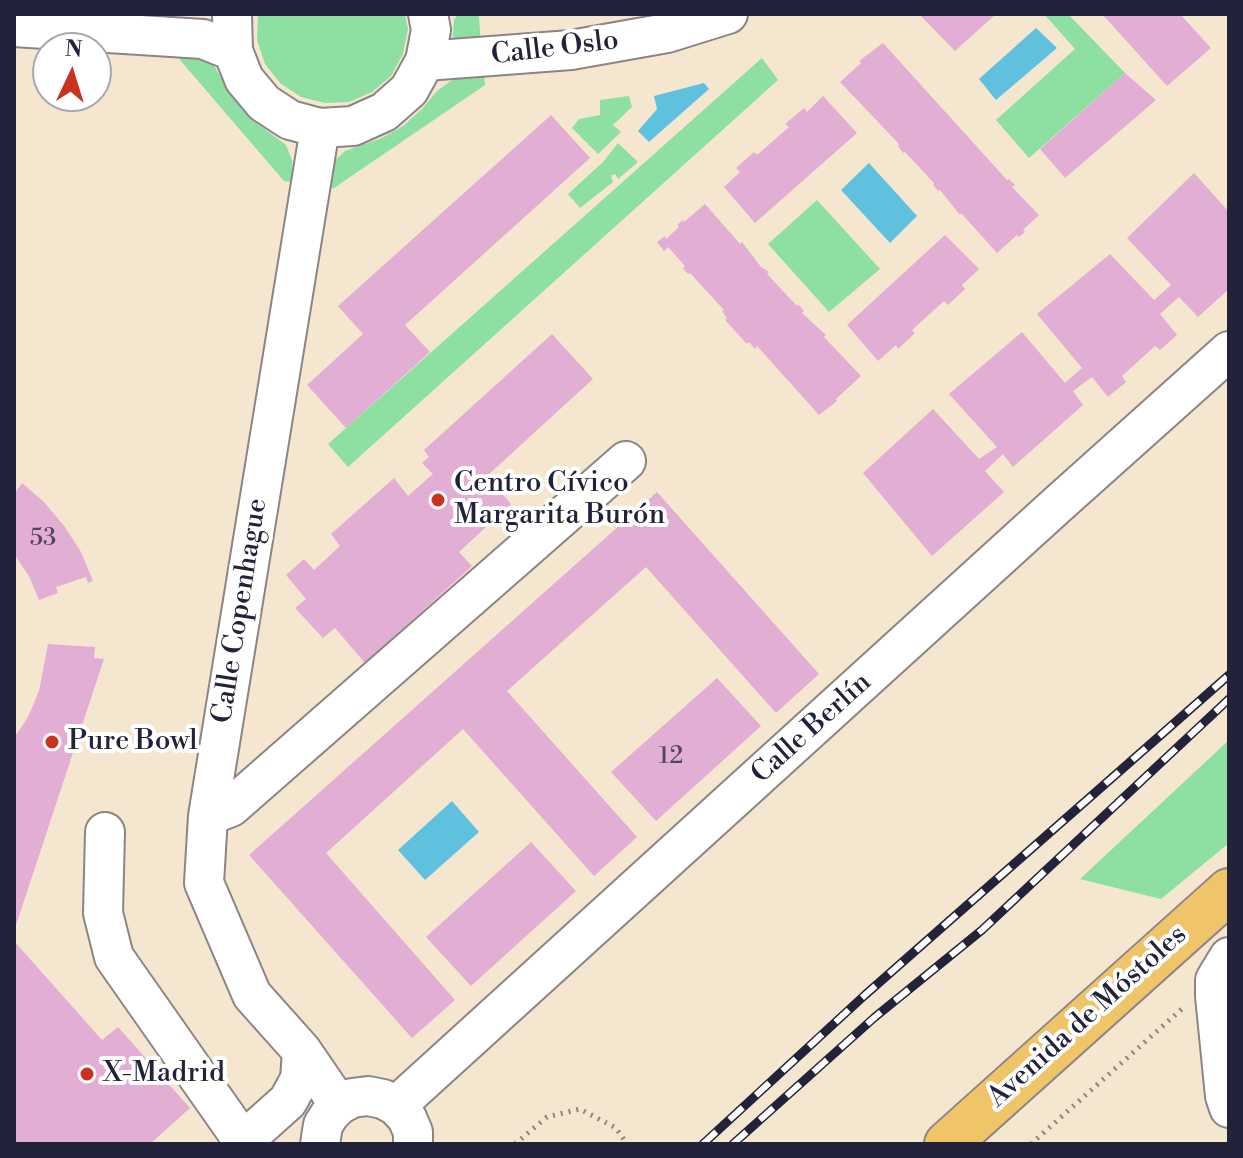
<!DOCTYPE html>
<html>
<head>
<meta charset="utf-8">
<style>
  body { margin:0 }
  #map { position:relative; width:1243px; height:1158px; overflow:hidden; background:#f5e6cf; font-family:"Libre Bodoni",serif }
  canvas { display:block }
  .frame { position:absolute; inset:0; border:16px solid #22223b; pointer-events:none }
  .north { position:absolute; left:32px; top:32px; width:80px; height:80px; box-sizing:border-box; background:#fff; border:2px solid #a7a7b1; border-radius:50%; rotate:4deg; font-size:22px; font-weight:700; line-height:32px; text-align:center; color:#22223b }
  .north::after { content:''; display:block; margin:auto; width:28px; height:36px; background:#c8321e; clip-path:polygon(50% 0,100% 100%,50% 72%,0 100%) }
</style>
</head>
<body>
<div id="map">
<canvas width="1243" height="1158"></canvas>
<div class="frame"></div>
<div class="north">N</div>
</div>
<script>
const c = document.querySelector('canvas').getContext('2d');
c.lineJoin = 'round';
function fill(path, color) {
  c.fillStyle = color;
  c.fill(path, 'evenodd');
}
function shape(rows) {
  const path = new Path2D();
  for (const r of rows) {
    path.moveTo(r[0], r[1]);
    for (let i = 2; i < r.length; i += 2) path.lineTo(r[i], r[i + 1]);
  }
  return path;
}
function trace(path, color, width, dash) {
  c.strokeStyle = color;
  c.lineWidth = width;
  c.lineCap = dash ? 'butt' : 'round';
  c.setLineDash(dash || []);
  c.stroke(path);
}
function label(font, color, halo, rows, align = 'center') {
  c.font = font + ' "Libre Bodoni",serif';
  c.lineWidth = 8;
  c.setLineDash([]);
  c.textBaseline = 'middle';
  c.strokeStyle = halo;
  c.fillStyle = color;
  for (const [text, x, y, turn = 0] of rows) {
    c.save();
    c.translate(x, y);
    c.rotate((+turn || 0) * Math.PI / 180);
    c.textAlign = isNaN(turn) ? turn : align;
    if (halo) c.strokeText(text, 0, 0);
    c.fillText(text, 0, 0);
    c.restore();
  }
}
fill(shape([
  [258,14,405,14,408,29,403,54,391,76,372,92,349,102,325,103,301,97,280,83,265,64,257,40],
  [1044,14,1068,14,1125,73,1029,158,996,120,1075,49],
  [479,15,481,49,452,47,454,19,457,16],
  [181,50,200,55,213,64,234,99,253,120,286,145,292,160,293,182,284,181,180,60],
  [762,58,778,80,348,467,328,444],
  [484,75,485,85,334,188,321,187,327,168,345,151,382,138,403,126,422,109,437,91,455,78],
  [629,96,632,107,613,125,621,132,598,154,572,128,579,119,600,115,600,100],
  [618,143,638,162,618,179,615,174,611,176,613,182,580,208,568,194,603,162],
  [817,200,880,269,829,312,768,244],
  [1229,740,1229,843,1161,899,1080,879]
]), '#8de0a2');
fill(shape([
  [1036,28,1057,48,996,100,979,79],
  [704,83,709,89,649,142,638,131,657,109,654,96],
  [869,163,917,216,890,243,841,190],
  [452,801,479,832,425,880,398,850]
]), '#60c1de');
fill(shape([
  [919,14,996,14,955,51],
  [1102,14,1180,14,1211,48,1167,86],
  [883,43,1007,180,1009,179,1015,185,1012,187,1039,215,1023,230,1025,232,1019,237,1017,235,997,253,961,213,960,215,940,190,938,191,933,185,934,183,905,152,903,153,898,146,899,144,840,82,861,63,859,61],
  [1125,73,1156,100,1065,178,1040,149],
  [823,96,857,133,755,223,724,187,740,172,736,168,754,152,757,155,789,127,785,124,804,108,807,112],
  [551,115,590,158,405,325,430,352,346,428,307,385,363,334,338,306],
  [1194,173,1229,212,1229,289,1198,317,1179,297,1160,314,1177,335,1160,350,1155,346,1122,376,1126,382,1108,397,1092,377,1073,391,1083,405,1013,467,1003,454,985,471,1004,492,932,556,863,473,933,409,979,459,997,447,949,394,1022,332,1065,383,1082,368,1037,314,1110,254,1154,300,1171,285,1127,238],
  [705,204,740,244,742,242,761,267,769,272,767,274,797,306,798,304,804,311,802,313,826,335,824,337,861,376,836,399,837,401,819,415,757,346,755,349,749,342,747,344,725,320,727,318,722,311,724,310,690,273,688,274,683,268,685,266,668,247,664,251,657,242,665,236,666,239,679,227,677,225,683,220,684,222],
  [945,235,979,269,962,285,965,289,948,305,944,301,912,330,915,333,898,349,896,345,878,361,847,325],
  [552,334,593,379,487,476,511,504,459,552,472,566,365,663,335,628,323,638,295,608,306,599,286,575,304,559,314,570,340,546,331,534,394,478,408,496,433,474,422,463,429,457,424,450],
  [22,483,44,502,65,527,81,552,93,581,88,583,86,577,56,587,58,593,39,600,29,576,14,554,14,494],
  [657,492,819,674,776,713,646,567,507,691,637,837,594,876,463,729,326,853,455,1000,412,1038,249,855],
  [48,644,95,647,94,658,104,659,15,928,14,738,28,717,39,691],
  [717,678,761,726,656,821,611,772],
  [531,842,576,891,471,986,426,937],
  [14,941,102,1040,118,1027,190,1108,150,1144,14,1144]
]), '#e3aed4');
const minor = shape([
  [232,14,233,51,244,79,264,103,290,120,320,128,353,126,384,112,409,90,425,61,431,30,428,14],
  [14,27,203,39,233,51],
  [425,61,571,50,667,33,728,14],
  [320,128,208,816,204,883,252,995,302,1051,339,1105],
  [208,816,231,807,626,461],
  [105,832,103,913,114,957,243,1141],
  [1229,957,1215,980,1215,996,1225,1096,1229,1108],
  [396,1106,1056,506,1229,351],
  [250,1135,288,1101,300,1079,302,1051],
  [320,1144,323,1125,330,1114,339,1105,352,1098,368,1096,383,1099,396,1106,407,1118,413,1132,413,1144]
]);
const major = shape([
  [947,1144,1229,891]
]);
trace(minor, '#8c8485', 42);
trace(major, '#8c8485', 48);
trace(shape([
  [515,1144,547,1117,580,1109,616,1128,627,1144],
  [1031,1144,1185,1006]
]), '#8c8485', 5, [2, 6]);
trace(minor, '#fff', 38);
trace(major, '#f0c469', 44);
const rail = shape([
  [703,1144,865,995,1229,675],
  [733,1144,875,1017,982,930,1229,699]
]);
trace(rail, '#22223b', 9);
trace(rail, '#fff', 6, [18]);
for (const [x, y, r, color] of [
  [438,500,8,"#c8321e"],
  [52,742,8,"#c8321e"],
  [87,1074,8,"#c8321e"]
]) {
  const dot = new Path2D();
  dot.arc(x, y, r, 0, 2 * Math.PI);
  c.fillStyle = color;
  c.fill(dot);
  trace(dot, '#fff', 3);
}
label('24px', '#524561', null, [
  ["53",43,539],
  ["12",671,757]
]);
label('28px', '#22223b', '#fff', [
  ["Calle Oslo",555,49,-7],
  ["Calle Copenhague",241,611,-81],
  ["Calle Berlín",812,729,-42],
  ["Avenida de Móstoles",1088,1017,-42]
]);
label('28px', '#22223b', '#fff', [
  ["Centro Cívico",454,484],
  ["Margarita Burón",454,516],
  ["Pure Bowl",68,742],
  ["X-Madrid",103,1074]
], 'left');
</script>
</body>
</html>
